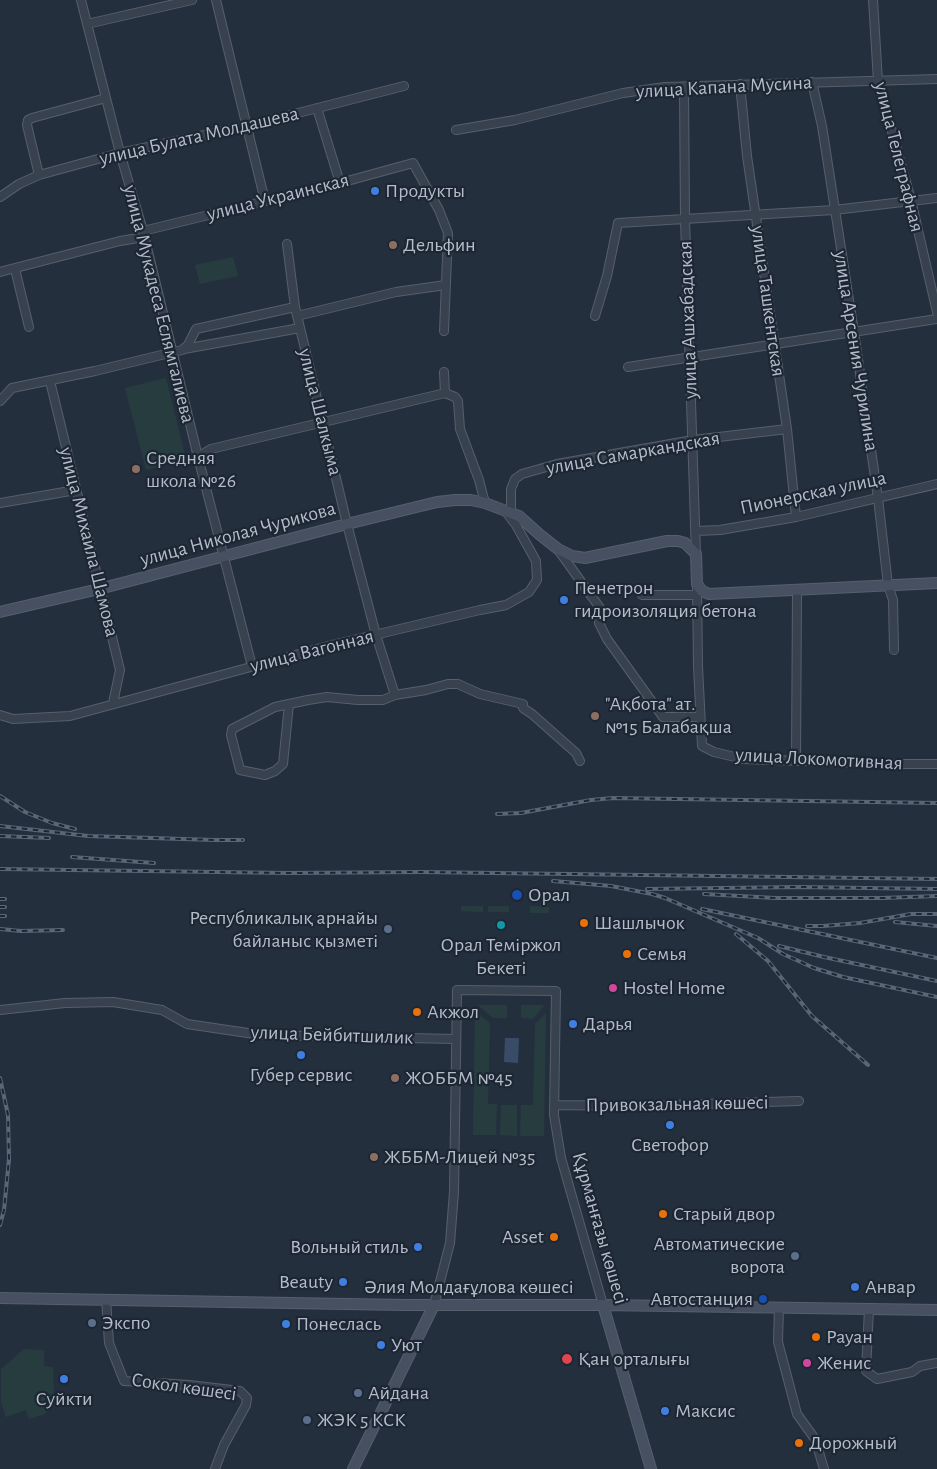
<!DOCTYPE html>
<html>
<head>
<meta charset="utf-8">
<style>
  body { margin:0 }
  canvas { display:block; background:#242f3e }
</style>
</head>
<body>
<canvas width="937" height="1469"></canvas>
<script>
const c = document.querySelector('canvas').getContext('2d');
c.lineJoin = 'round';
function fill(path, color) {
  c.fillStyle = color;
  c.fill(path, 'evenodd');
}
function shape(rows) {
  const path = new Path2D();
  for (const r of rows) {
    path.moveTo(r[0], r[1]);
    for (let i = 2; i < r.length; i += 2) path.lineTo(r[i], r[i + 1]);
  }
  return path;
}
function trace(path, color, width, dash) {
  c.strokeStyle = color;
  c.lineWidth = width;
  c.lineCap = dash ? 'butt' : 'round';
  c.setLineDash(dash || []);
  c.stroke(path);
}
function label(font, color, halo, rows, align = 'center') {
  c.font = font + ' "Alegreya Sans",sans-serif';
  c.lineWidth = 4.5;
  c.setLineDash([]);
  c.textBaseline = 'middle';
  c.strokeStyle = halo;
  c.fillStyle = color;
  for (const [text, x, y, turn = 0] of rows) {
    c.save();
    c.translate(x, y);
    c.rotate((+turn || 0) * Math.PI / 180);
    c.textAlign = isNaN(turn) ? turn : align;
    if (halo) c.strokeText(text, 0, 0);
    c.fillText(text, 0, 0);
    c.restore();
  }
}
fill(shape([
  [233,257,238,276,200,284,195,265],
  [166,378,186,459,146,470,125,388],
  [461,906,483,906,483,912,461,911],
  [488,906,509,906,509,912,488,912],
  [530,906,549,907,549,913,530,913],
  [478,1005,507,1005,507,1018,493,1018],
  [521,1005,545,1005,533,1019,521,1018],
  [475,1011,490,1023,488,1104,497,1104,496,1135,473,1135],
  [546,1013,544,1136,520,1136,521,1105,533,1105,535,1024],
  [501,1105,517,1105,517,1136,500,1135],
  [24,1349,44,1350,44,1366,53,1367,54,1397,45,1414,29,1419,26,1410,6,1417,1,1403,1,1369]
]), '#263c3f');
fill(shape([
  [505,1038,519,1038,518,1063,504,1062]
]), '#394c67');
const street = shape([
  [81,0,120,153,143,231,198,457,252,666],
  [216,0,265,201],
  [873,0,878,81,911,200,937,312],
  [87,24,192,0],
  [812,82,822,126,854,332,878,498,888,585,893,600,894,650],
  [740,84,747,156,787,429,796,517],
  [684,87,685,219,696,554],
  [317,108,340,183],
  [456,130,515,120,623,93,665,87,937,79],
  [39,175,27,125,28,120,32,118,106,98],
  [0,197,19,184,39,175,120,153,247,126,404,86],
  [143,231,340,183,413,163,439,210,448,233,444,331],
  [287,244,295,307,347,524,376,635,395,695],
  [15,269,29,327],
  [0,272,120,241,144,237],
  [297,316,396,292,446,285],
  [595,316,607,276,618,223,834,210,937,198],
  [184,349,300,328],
  [628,367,937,319],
  [444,372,445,393,455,397,458,401,460,429,479,480,485,503],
  [50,381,120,670,113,703],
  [0,401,12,388,95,371,182,350,188,345,196,329,295,307],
  [198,457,211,449,445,393],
  [0,503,76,490],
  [511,512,511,489,515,479,522,474,557,464,693,440,787,429],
  [696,531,720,530,796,517,937,484],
  [559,551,600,608,599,623,607,639,663,717,700,717],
  [697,584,698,666,702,746,714,752,743,759,896,764,937,764],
  [642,595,697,595],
  [289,704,283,764,275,771,265,775,240,770,231,735,232,729,275,707,289,704,308,700,327,697,358,700,383,700,395,695,426,690,448,684,458,684,480,694,523,704,523,708,532,714,576,753,580,761],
  [0,715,13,719,70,716,332,645,480,610,506,605,529,592,537,580,536,561,516,525,506,512],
  [796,761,797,591],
  [0,1010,65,1003,113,1002,162,1010,187,1024,261,1035,456,1039],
  [554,1105,636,1106,799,1101],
  [106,1299,109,1343,124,1381,189,1385,240,1391,247,1398,246,1405,224,1445,215,1469],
  [434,1305,450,1243,454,1192,457,990,556,991,554,1115,561,1158,603,1305],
  [779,1308,778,1342,797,1414,815,1439,824,1469],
  [869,1309,866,1371,877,1379,912,1372,920,1366,937,1363]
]);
const secondary = shape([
  [0,612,99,589,347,524,437,502,455,500,471,500,485,503,519,516,539,534,558,549,572,556,585,558,667,541,678,541,685,543,696,554,697,584,702,591,709,594,937,583],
  [0,1298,405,1305,603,1305,937,1310],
  [603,1305,651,1469],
  [353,1469,434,1305]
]);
trace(street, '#565f6c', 10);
trace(secondary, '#565f6c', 12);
trace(street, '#38414e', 8);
trace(secondary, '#465061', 10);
const rail = shape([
  [0,796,25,812,52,823,75,829],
  [497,814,521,813,591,800,613,798,937,803],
  [0,826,88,836,215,840,243,840],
  [0,836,49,838],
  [72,857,154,863],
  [0,869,288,873,421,872,937,879],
  [553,881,611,886,652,894,665,898,758,938,783,954,814,968,843,977,937,997],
  [647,889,799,887,937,889],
  [704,894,775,898,882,898,937,896],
  [0,899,5,899],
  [0,907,5,907],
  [702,909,937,958],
  [0,916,5,916],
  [895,922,937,926],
  [807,926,823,926,860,923,911,914,937,914],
  [0,929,21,931,63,930],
  [736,934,768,961,812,1016,868,1065],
  [779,946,824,957,937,981],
  [0,1078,8,1115,9,1159,4,1210,0,1225]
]);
trace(rail, '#5a6575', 4);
trace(rail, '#1d2633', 2, [5.5]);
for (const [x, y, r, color] of [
  [375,191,5,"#3f7fe0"],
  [393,245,5,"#8d6e63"],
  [136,469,5,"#8d6e63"],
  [564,600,5,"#3f7fe0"],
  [595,716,5,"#8d6e63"],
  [517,895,6,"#1a4fb4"],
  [584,923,5,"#e8710a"],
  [501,925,5,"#0f9aa8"],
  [388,929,5,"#5c6f8a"],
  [627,954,5,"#e8710a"],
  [613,988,5,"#d1479c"],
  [417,1012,5,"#e8710a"],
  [573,1024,5,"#3f7fe0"],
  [301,1055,5,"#3f7fe0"],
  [395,1078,5,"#8d6e63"],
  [670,1125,5,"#3f7fe0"],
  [374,1157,5,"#8d6e63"],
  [663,1214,5,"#e8710a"],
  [554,1237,5,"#e8710a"],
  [418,1247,5,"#3f7fe0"],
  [795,1256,5,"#5c6f8a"],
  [343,1282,5,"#3f7fe0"],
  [855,1287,5,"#3f7fe0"],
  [763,1299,5,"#1a4fb4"],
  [92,1323,5,"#5c6f8a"],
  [286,1324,5,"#3f7fe0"],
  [816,1337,5,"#e8710a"],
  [381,1345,5,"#3f7fe0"],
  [567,1359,6,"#e0444e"],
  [807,1363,5,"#d1479c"],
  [64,1379,5,"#3f7fe0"],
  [358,1393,5,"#5c6f8a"],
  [665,1411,5,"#3f7fe0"],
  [307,1420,5,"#5c6f8a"],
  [799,1443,5,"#e8710a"]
]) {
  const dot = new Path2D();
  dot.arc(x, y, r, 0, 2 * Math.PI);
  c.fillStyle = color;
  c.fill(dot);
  trace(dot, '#1d2633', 2);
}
label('20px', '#b4bcc9', '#1d2633', [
  ["улица Капана Мусина",724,87,-3],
  ["улица Булата Молдашева",199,136,-13],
  ["улица Телеграфная",899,157,76],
  ["улица Украинская",278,197,-14],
  ["улица Ташкентская",768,301,82],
  ["улица Мукадеса Еслямгалиева",159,304,76],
  ["улица Ашхабадская",688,320,-92],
  ["улица Арсения Чурилина",856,351,81],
  ["улица Шалкыма",320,412,76],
  ["улица Самаркандская",633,453,-10],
  ["Пионерская улица",813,493,-12],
  ["улица Николая Чурикова",238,534,-15],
  ["улица Михаила Шамова",89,542,76],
  ["улица Вагонная",312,651,-14],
  ["улица Локомотивная",819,759,3],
  ["улица Бейбитшилик",332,1035,2],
  ["Привокзальная көшесі",677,1104,-1],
  ["Құрманғазы көшесі",600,1228,74],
  ["Әлия Молдағұлова көшесі",469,1287],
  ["Сокол көшесі",184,1387,8]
]);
label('20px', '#b4bcc9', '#1d2633', [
  ["Продукты",385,191],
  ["Дельфин",403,245],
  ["Средняя",146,458],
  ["школа №26",146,481],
  ["Пенетрон",574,588],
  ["гидроизоляция бетона",574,611],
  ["\"Ақбота\" ат.",605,704],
  ["№15 Балабақша",605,727],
  ["Орал",528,895],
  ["Республикалық арнайы",378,918,"right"],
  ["байланыс қызметі",378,941,"right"],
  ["Шашлычок",594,923],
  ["Орал Теміржол",501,945,"center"],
  ["Бекеті",501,968,"center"],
  ["Семья",637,954],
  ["Hostel Home",623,988],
  ["Акжол",427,1012],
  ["Дарья",583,1024],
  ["Губер сервис",301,1075,"center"],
  ["ЖОББМ №45",405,1078],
  ["Светофор",670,1145,"center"],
  ["ЖББМ-Лицей №35",384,1157],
  ["Старый двор",673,1214],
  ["Asset",544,1237,"right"],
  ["Автоматические",785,1244,"right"],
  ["ворота",785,1267,"right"],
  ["Вольный стиль",408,1247,"right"],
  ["Beauty",333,1282,"right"],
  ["Анвар",865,1287],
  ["Автостанция",753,1299,"right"],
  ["Экспо",102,1323],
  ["Понеслась",296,1324],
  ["Рауан",826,1337],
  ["Уют",391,1345],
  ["Қан орталығы",578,1359],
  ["Женис",817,1363],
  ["Айдана",368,1393],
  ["Суйкти",64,1399,"center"],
  ["Максис",675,1411],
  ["ЖЭК 5 КСК",317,1420],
  ["Дорожный",809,1443]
], 'left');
</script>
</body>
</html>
